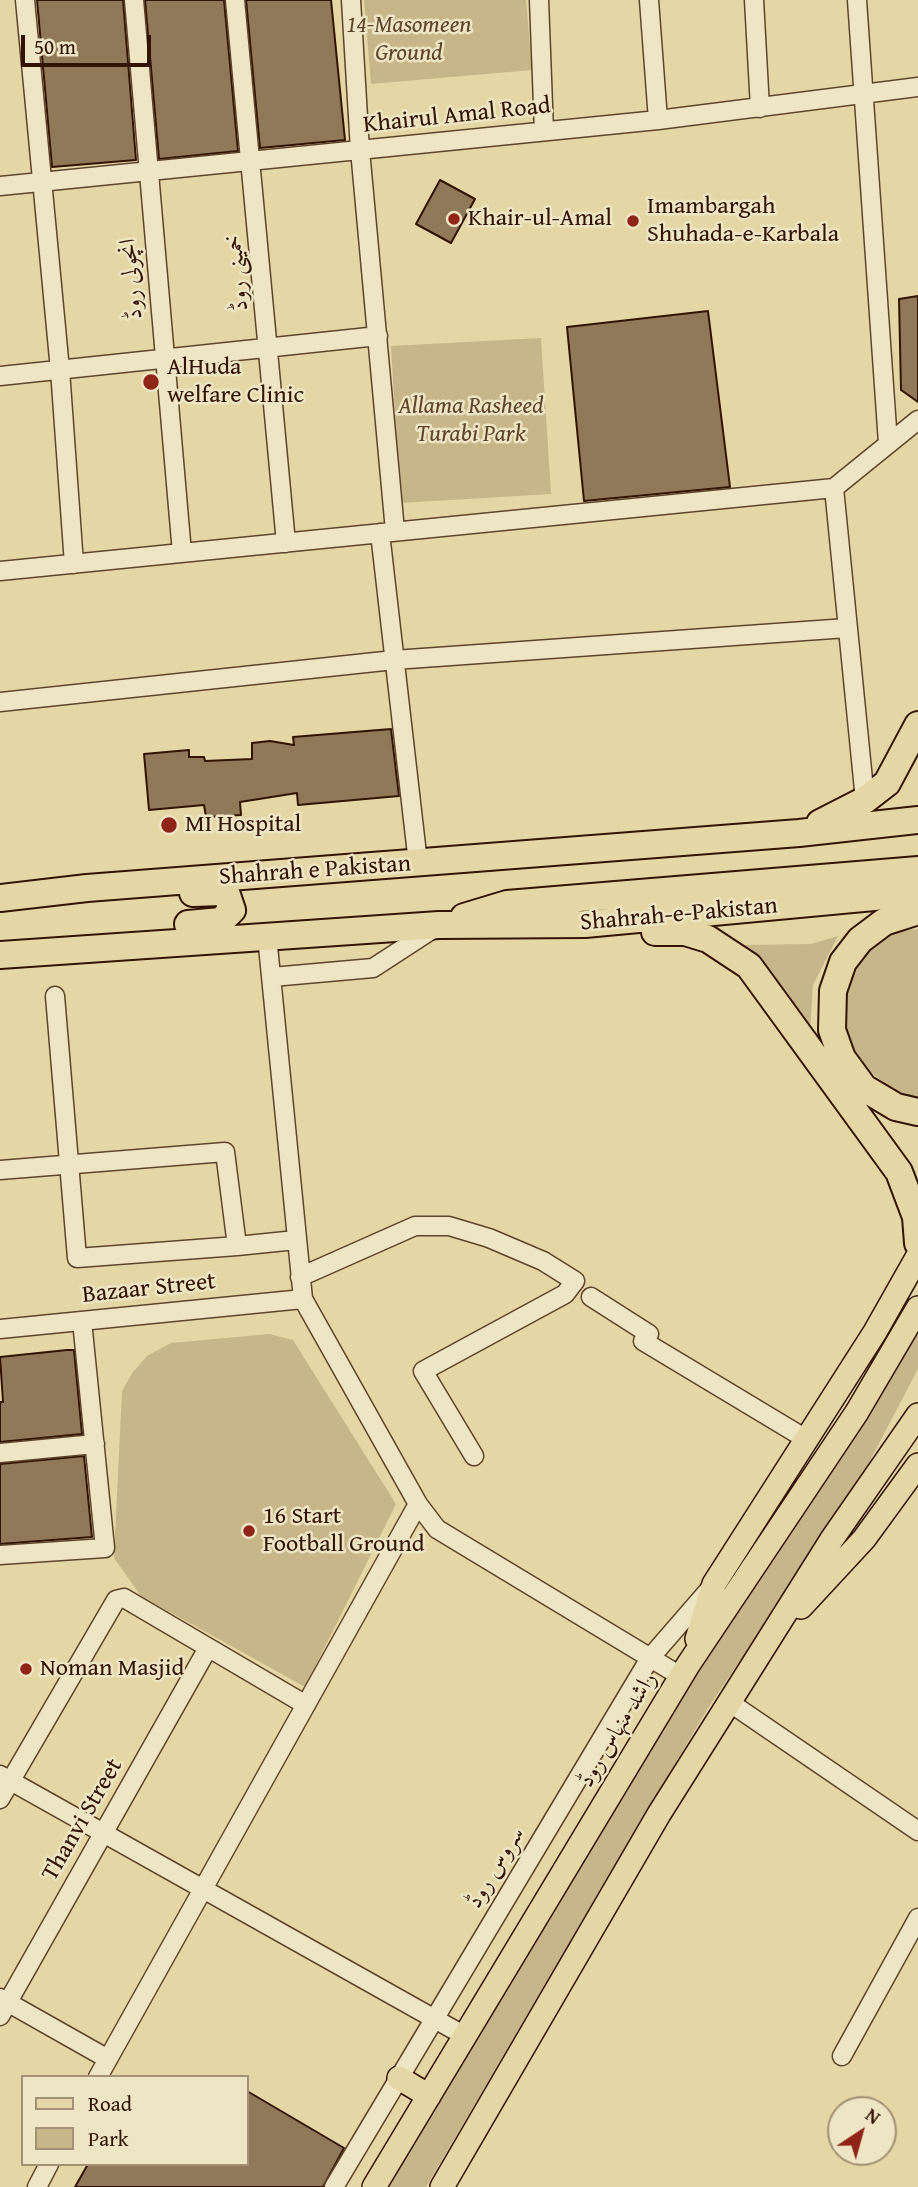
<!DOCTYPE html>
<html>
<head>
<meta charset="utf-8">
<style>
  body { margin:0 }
  #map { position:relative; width:918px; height:2187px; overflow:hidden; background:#e5d7a5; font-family:"Gentium Book Plus",serif }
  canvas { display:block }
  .legend { position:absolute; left:21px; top:2075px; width:228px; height:91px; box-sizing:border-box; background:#eee5c4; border:2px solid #a39177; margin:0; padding:9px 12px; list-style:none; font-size:21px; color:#321304 }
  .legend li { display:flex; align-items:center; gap:14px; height:35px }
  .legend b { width:35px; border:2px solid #a39177 }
  .north { position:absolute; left:827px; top:2096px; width:70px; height:70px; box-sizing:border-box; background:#eee5c4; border:2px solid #a39177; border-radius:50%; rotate:36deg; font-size:19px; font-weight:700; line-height:28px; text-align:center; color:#321304 }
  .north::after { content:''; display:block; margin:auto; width:24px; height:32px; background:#8f2418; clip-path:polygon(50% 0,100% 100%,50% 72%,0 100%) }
  .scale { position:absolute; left:21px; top:35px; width:130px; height:32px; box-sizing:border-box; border:4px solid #321304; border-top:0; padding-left:9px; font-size:21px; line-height:24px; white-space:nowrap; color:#321304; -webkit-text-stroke:5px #eee5c4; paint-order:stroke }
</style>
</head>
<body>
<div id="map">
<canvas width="918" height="2187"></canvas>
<ul class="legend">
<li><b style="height:9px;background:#e5d7a5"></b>Road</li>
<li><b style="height:19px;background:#c7b68a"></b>Park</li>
</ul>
<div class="north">N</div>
<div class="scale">50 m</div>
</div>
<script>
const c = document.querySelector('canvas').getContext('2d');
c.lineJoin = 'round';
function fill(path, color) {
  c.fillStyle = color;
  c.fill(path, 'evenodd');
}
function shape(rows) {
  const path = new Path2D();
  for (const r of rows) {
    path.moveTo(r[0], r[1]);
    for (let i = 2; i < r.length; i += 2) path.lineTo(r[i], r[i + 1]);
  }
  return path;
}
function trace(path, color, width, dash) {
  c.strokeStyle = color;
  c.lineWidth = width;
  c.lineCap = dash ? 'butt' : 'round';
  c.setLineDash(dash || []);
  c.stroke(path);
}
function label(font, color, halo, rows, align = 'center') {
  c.font = font + ' "Gentium Book Plus",Amiri,serif';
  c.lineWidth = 5;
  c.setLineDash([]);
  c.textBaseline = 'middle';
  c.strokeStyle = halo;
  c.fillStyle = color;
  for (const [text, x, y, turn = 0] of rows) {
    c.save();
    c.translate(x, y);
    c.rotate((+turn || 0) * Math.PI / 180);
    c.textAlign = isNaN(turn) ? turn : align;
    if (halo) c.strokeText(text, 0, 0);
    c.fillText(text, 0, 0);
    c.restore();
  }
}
fill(shape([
  [364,0,526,0,532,70,371,84],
  [541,338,551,494,400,503,391,346],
  [918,929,918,1099,903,1097,856,1061,846,1045,840,1001,856,958,893,931],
  [838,936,813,985,810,1031,745,945,811,944],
  [918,1328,918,1369,854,1491,708,1708,426,2187,386,2187,677,1704,777,1555,894,1371],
  [269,1334,293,1340,396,1504,305,1687,141,1596,114,1558,122,1391,133,1372,147,1356,171,1343]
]), '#c7b68a');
const building = shape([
  [37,0,123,0,136,160,52,167,37,0],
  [145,0,224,0,238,151,159,159,145,0],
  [246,0,331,0,345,140,260,148,246,0],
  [440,180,475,199,451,243,416,224,440,180],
  [918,296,918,402,901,390,899,299,918,296],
  [708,311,730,487,584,501,567,327,708,311],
  [391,729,399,796,298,805,297,793,240,802,241,815,206,817,204,805,149,810,144,754,189,750,189,757,204,757,205,761,252,759,252,743,270,741,294,745,293,737,391,729],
  [67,1350,74,1350,82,1434,0,1442,0,1402,3,1402,0,1357,67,1350],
  [84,1456,92,1537,0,1544,0,1464,84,1456],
  [247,2091,344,2148,323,2187,75,2187,88,2164,247,2164,247,2091]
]);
fill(building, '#8f7958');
trace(building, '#321304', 2);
const minor = shape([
  [25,0,60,370,74,564],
  [134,0,182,553],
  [235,0,286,543],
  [351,0,360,150,395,531],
  [539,0,544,131],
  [649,0,658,120],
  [754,0,760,108],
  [857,0,888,443],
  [0,186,658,120,918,87],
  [0,376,378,336],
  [380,533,418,863],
  [0,571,834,488],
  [0,702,394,660,847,628],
  [865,800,834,488,918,420],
  [267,936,303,1299,418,1504,437,1529,682,1677],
  [272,977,373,968,436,927],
  [55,996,77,1258,237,1246],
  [0,1170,225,1152,237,1246,296,1240],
  [300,1277,415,1226,449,1226,489,1238,543,1261,575,1281,565,1294,423,1371,474,1456],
  [591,1297,649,1334,643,1341,806,1439],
  [0,1329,303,1299],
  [0,1453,95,1444],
  [0,1555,105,1548,82,1321],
  [729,1702,918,1831],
  [0,1775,465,2036],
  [0,1799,116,1600,124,1598,306,1705],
  [0,1998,108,2059],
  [0,2016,208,1648],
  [842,2056,918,1918],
  [98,2077,418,1504],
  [37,2187,49,2164],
  [334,2187,650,1658,709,1590]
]);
const major = shape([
  [801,1607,864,1539,918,1465],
  [697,1639,714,1584,875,1332,918,1256],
  [399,2078,429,2096],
  [374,2187,688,1665,857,1412,918,1308],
  [442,2187,659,1814,832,1539,918,1415]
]);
const highway = shape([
  [820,823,865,800,887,783,918,725],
  [0,898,87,888,799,833,918,820],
  [918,911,884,922,860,940,843,962,833,991,832,1030,842,1058,864,1088,896,1107,918,1112],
  [464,917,507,904,918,870],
  [188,924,221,921,232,910,227,895,220,892,193,893],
  [655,932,685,932,708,939,749,966,899,1172,916,1217,918,1243],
  [0,955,439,925,585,924,918,893]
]);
trace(minor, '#5f442c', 21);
trace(major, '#321304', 26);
trace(highway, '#321304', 30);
trace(minor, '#eee5c4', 18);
trace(major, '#e5d7a5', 23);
trace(highway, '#e5d7a5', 26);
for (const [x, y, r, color] of [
  [454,219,7,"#8f2418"],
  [633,221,7,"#8f2418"],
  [151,382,9,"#8f2418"],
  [169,825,9,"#8f2418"],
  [249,1531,7,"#8f2418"],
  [26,1669,7,"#8f2418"]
]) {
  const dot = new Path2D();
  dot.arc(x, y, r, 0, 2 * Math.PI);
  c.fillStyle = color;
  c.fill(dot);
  trace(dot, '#eee5c4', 2.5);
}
label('italic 24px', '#5f442c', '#eee5c4', [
  ["14-Masomeen",409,26],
  ["Ground",409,54],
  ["Allama Rasheed",471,407],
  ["Turabi Park",471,435]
]);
label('24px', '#321304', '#eee5c4', [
  ["Khairul Amal Road",457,116,-6],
  ["خمینی روڈ",238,273,-95],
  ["انچولی روڈ",132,279,-95],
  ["Shahrah e Pakistan",315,871,-4],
  ["Shahrah-e-Pakistan",679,915,-5],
  ["Bazaar Street",149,1289,-6],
  ["راشد منہاس روڈ",618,1730,-59],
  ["Thanvi Street",83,1820,-60],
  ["سروس روڈ",496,1868,-59]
]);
label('24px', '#321304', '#eee5c4', [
  ["Imambargah",647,207],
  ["Shuhada-e-Karbala",647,235],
  ["Khair-ul-Amal",468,219],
  ["AlHuda",167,368],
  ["welfare Clinic",167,396],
  ["MI Hospital",185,825],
  ["16 Start",263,1517],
  ["Football Ground",263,1545],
  ["Noman Masjid",40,1669]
], 'left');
</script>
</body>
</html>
